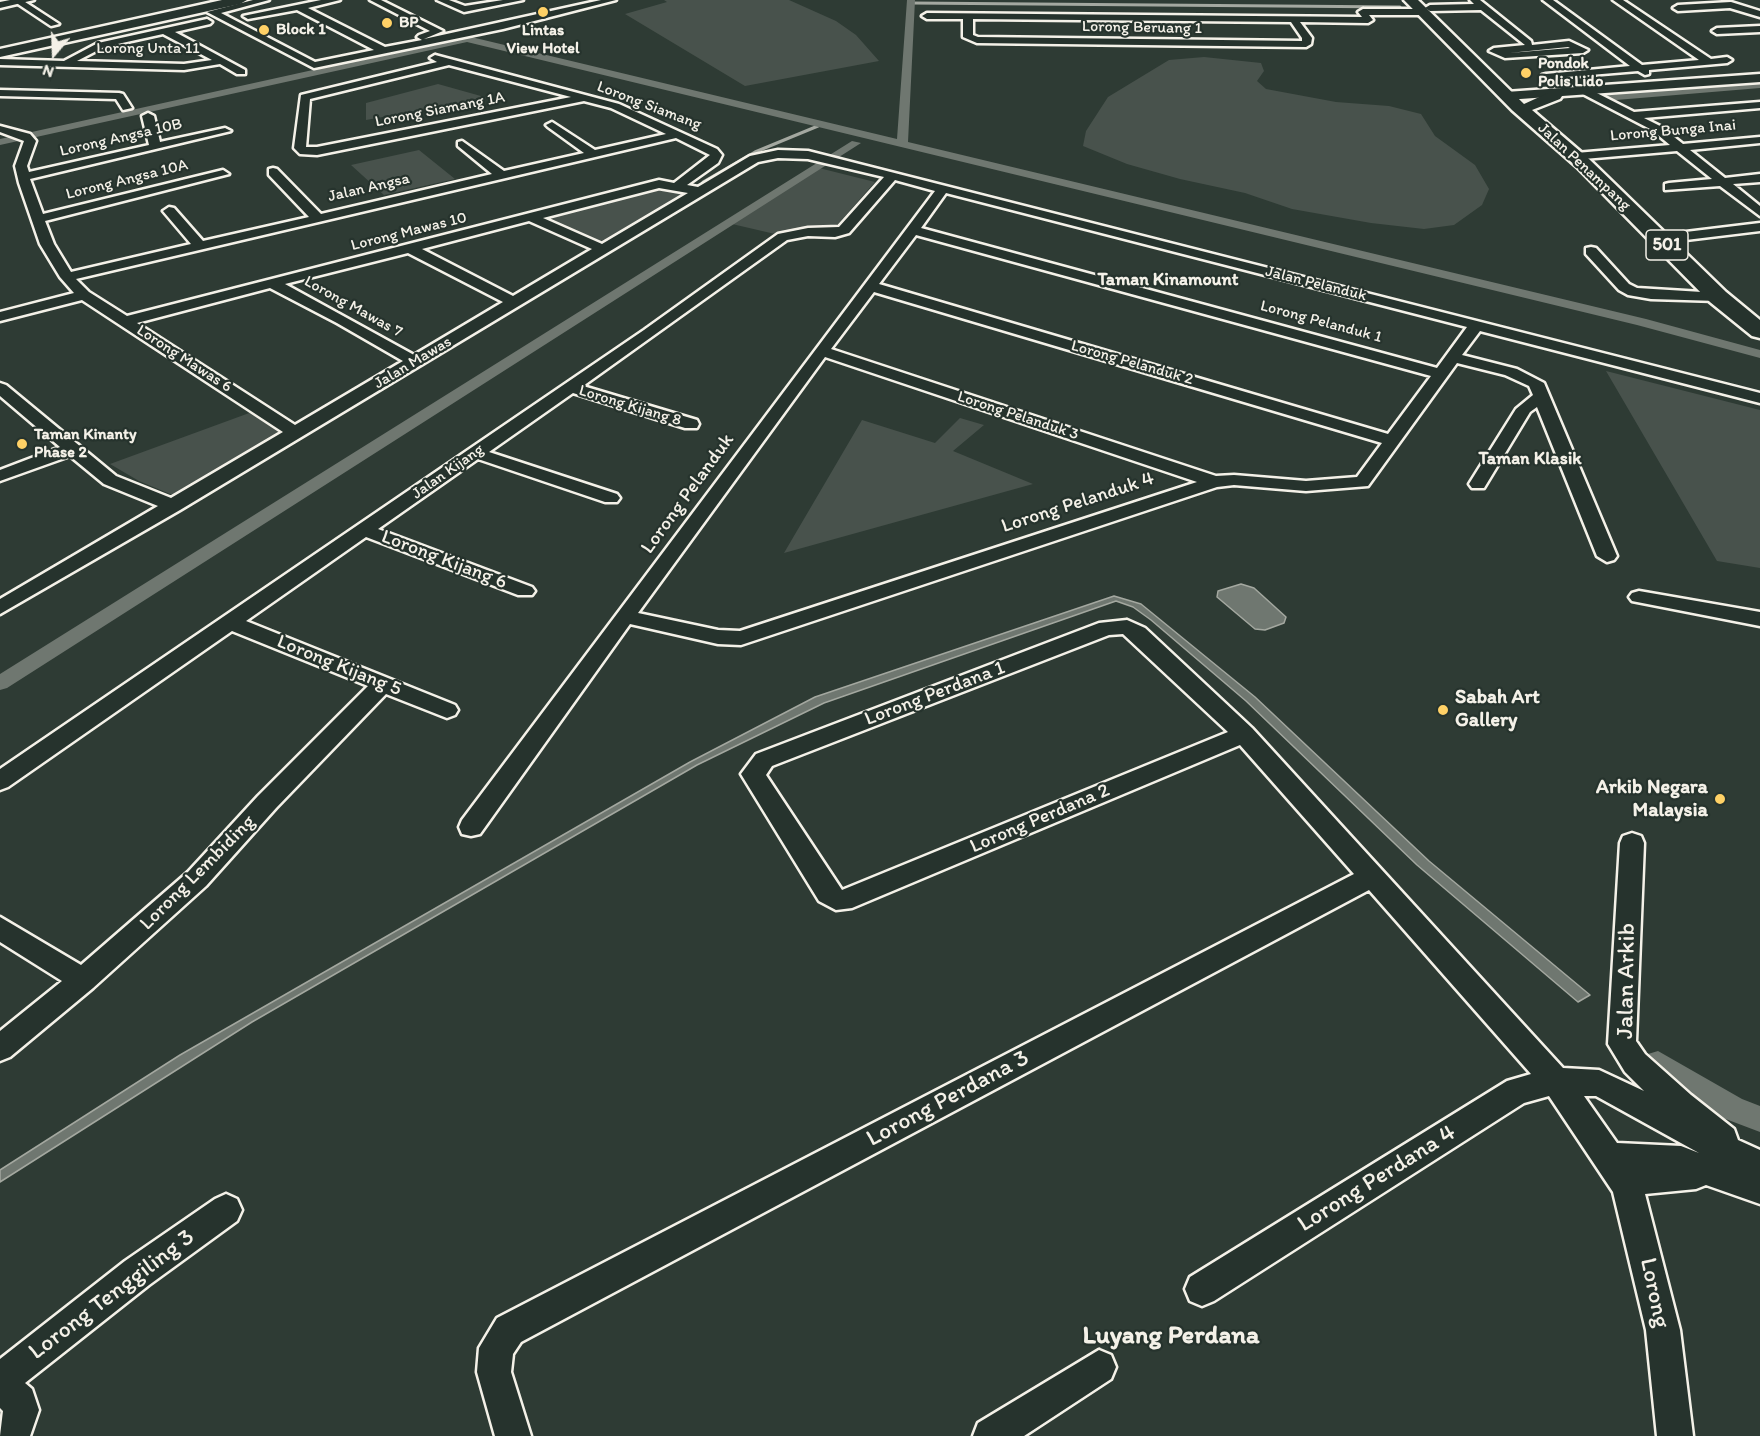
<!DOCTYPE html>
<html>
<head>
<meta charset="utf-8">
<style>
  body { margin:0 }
  #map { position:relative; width:1760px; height:1436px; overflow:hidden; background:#2e3b34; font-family:Itim,sans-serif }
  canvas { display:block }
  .north { position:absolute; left:24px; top:24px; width:60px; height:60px; -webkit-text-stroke:4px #26332d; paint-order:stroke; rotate:199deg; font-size:16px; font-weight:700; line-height:24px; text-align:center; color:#f4f1e8 }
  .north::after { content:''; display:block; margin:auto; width:21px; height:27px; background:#f4f1e8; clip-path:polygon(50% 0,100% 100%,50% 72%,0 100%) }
</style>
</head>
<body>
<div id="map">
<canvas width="1760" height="1436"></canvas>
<div class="north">N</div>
</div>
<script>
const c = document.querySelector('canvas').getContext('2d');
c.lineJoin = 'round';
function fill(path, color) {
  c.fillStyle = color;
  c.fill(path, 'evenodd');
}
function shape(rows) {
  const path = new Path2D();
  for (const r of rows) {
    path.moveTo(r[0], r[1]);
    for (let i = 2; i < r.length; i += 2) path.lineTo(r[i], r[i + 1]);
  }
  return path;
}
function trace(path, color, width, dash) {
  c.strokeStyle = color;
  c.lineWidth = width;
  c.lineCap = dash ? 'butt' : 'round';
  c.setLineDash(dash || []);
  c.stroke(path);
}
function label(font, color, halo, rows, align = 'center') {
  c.font = font + ' Itim,sans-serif';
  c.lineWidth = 4.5;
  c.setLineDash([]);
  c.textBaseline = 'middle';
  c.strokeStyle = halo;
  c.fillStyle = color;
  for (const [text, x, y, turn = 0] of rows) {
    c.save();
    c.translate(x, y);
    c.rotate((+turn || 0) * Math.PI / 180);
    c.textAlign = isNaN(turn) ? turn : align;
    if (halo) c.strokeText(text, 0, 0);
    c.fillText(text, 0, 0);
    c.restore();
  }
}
fill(shape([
  [664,0,789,0,836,21,856,35,879,61,745,86,625,14,667,2],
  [1204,57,1261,63,1264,71,1257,81,1266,89,1336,102,1389,106,1421,114,1435,136,1475,165,1489,189,1482,205,1454,225,1424,229,1371,223,1292,209,1245,193,1180,179,1127,164,1083,146,1086,131,1108,97,1169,60],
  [438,84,488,98,366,120,366,103],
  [419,150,455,179,384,195,351,165],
  [819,168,875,182,838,224,822,233,775,234,732,224],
  [661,189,688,194,604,244,545,218],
  [1606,371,1760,410,1760,568,1717,561],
  [252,412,281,434,250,449,204,482,175,496,139,481,110,464],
  [960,418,984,425,953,451,1033,484,784,553,862,420,935,443]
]), '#48524c');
const water = shape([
  [1241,584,1254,588,1286,617,1284,623,1265,630,1255,629,1217,597,1218,591,1241,584],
  [1114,596,1141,604,1255,697,1429,861,1590,995,1578,1002,1417,865,1246,701,1151,620,1133,607,1116,601,824,703,697,765,252,1022,0,1182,0,1170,180,1055,690,762,815,697,1114,596]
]);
fill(water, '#6f7770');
trace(water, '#a4a8a0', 1.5);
trace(shape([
  [911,3,1400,7],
  [703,182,755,152,818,126]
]), '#a4a8a0', 3);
fill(shape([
  [907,0,915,0,908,142,1646,319,1760,350,1760,358,1637,325,467,42,0,145,0,139,467,36,897,139,907,0],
  [1760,82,1760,88,1604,101,1599,98,1604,95,1760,82],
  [852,141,861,143,7,688,0,690,0,674,852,141],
  [1658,1051,1742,1099,1760,1106,1760,1132,1723,1118,1648,1072,1644,1063,1648,1054,1658,1051]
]), '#6f7770');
const minor = shape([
  [12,0,22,0,59,24,51,26,12,0],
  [253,0,269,0,221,13,315,62,374,50,297,10,248,19,243,16,321,0,340,0,308,8,385,47,422,40,417,37,419,35,430,31,370,0,381,0,443,31,424,39,601,0,616,0,503,29,314,68,207,12,253,0],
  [437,0,449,0,465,6,503,0,523,0,464,12,437,0],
  [1470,0,1480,0,1531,41,1532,45,1569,41,1588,50,1583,53,1505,58,1489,51,1494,48,1525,45,1481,10,1430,11,1425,8,1430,5,1474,4,1470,0],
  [1568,47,1570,48,1509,53,1568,47],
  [1543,0,1553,0,1642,65,1699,60,1613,0,1623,0,1711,59,1727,57,1732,60,1727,63,1649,70,1649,74,1645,75,1638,71,1542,79,1542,75,1546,74,1630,66,1543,0],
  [1731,2,1760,11,1760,17,1730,8,1678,11,1673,8,1678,5,1731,2],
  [1363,9,1422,9,1427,12,1422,15,1369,15,1373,20,1368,23,1300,22,1312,38,1311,44,1306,47,977,43,963,37,963,19,927,19,922,16,927,13,1362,17,1358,12,1363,9],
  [973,19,1291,22,1302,38,1302,41,978,37,973,35,973,19],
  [207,19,212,22,210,24,175,32,245,70,245,74,237,74,220,64,184,70,0,65,0,59,64,61,98,43,207,19],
  [163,34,212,60,184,64,77,61,104,47,163,34],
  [1760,26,1760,32,1717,34,1712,31,1717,28,1760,26],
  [435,55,619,104,717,149,722,155,718,163,687,185,698,187,750,156,778,150,808,151,1760,393,1760,403,1480,331,1462,355,1517,369,1544,383,1617,556,1614,560,1607,562,1597,556,1537,407,1530,412,1484,488,1472,488,1469,484,1516,409,1533,395,1529,386,1505,375,1457,363,1368,486,1306,491,1234,485,1217,487,741,645,718,644,630,624,480,834,471,836,462,834,459,827,462,820,935,191,895,180,849,233,835,237,808,236,787,240,583,386,697,420,699,424,697,428,685,428,573,393,489,452,617,494,620,498,617,502,605,502,478,459,378,529,532,587,535,591,532,595,518,595,366,537,246,621,455,705,458,710,455,715,447,718,386,694,276,808,206,886,93,988,10,1057,0,1061,0,1031,62,981,0,942,0,917,81,965,188,872,258,796,368,686,232,631,8,787,0,790,0,769,644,330,778,234,808,228,839,227,884,177,808,159,778,158,758,162,180,510,0,614,0,599,158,506,104,484,70,456,0,481,0,470,60,447,0,396,0,383,6,385,116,476,171,498,283,432,82,300,0,321,0,312,74,293,60,277,40,244,19,183,15,166,24,141,0,132,0,126,30,134,36,141,27,166,29,172,149,145,142,116,148,113,154,116,160,142,225,128,231,131,30,179,43,214,223,170,229,174,45,221,54,244,71,272,191,244,163,211,169,207,174,208,203,241,309,217,269,175,269,169,273,168,277,169,321,214,492,174,458,146,458,142,462,141,504,171,584,153,548,127,546,125,552,122,595,150,666,134,611,108,584,101,317,155,300,154,294,148,301,95,437,62,430,58,435,55],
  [449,65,571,97,317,147,306,147,310,99,449,65],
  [676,138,710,155,674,183,659,180,127,316,89,292,76,279,676,138],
  [659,188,688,193,602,244,543,218,659,188],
  [946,193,1467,327,1437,368,921,228,946,193],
  [529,221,592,249,513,296,422,249,529,221],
  [916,235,1431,376,1388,434,879,284,916,235],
  [408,253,503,302,414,355,285,284,408,253],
  [270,288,337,323,403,361,295,425,137,323,270,288],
  [874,292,1382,443,1357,477,1306,481,1234,475,1216,476,831,349,874,292],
  [825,357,1197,482,740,631,718,630,638,613,825,357],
  [1579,88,1587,88,1634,112,1760,102,1760,108,1644,118,1660,126,1683,144,1760,137,1760,143,1690,150,1725,178,1760,174,1760,182,1733,184,1760,206,1760,216,1720,186,1665,190,1665,184,1669,183,1712,179,1677,151,1572,160,1570,157,1576,153,1670,145,1652,130,1579,92,1579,88],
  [0,90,119,93,123,94,132,108,123,110,116,99,0,96,0,90],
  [1760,223,1760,231,1661,243,1654,239,1661,235,1760,223],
  [1591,247,1596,248,1629,284,1637,288,1718,293,1725,297,1718,301,1651,299,1628,295,1619,290,1586,254,1586,248,1591,247],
  [1639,591,1760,612,1760,626,1632,601,1629,597,1632,593,1639,591],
  [1127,620,1145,628,1252,728,1563,1068,1599,1070,1644,1091,1625,1072,1608,1044,1620,843,1623,836,1632,833,1641,836,1644,843,1636,1041,1645,1054,1691,1095,1734,1129,1738,1140,1760,1150,1760,1204,1706,1185,1696,1189,1645,1194,1680,1330,1693,1436,1657,1436,1646,1330,1613,1192,1549,1096,1524,1103,1214,1301,1202,1306,1190,1301,1185,1289,1190,1277,1507,1081,1531,1074,1369,890,521,1342,513,1354,511,1372,531,1436,495,1436,477,1372,479,1348,497,1318,1354,874,1240,745,852,908,836,910,819,901,741,774,756,754,1099,623,1127,620],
  [1123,634,1228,732,842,890,766,775,772,766,1109,635,1123,634],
  [1584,1096,1596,1096,1699,1153,1681,1146,1617,1143,1584,1096],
  [226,1194,237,1199,242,1210,237,1221,149,1285,25,1383,32,1389,39,1410,30,1436,0,1436,3,1411,0,1408,0,1359,125,1261,215,1199,226,1194],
  [1099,1350,1111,1355,1116,1367,1111,1379,1024,1436,973,1436,978,1423,1099,1350]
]);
const tertiary = shape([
  [10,0,34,0,0,8,0,2,10,0],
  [1760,74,1760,82,1506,100,1500,96,1506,92,1760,74]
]);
const primary = shape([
  [1404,0,1418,0,1524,104,1548,93,1560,93,1562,96,1560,99,1532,110,1589,159,1726,292,1760,320,1760,338,1752,336,1710,302,1577,167,1512,110,1404,0]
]);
const trunk = shape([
  [222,0,247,0,240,4,0,57,0,49,222,0]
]);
trace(minor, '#f4f1e8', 5);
trace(tertiary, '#f4f1e8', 5);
trace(primary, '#f4f1e8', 5);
trace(trunk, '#f4f1e8', 5);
fill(minor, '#26332d');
fill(tertiary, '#26332d');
fill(primary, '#26332d');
fill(trunk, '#26332d');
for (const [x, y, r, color] of [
  [543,12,6,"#ffd166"],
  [387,23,6,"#ffd166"],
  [264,30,6,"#ffd166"],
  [1526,73,6,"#ffd166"],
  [22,444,6,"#ffd166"],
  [1443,710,6,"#ffd166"],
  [1720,799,6,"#ffd166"]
]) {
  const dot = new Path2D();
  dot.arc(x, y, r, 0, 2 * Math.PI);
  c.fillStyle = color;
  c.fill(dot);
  trace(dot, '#26332d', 2);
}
label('bold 16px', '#f4f1e8', '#26332d', [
  ["BP",399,23],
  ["Block 1",276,30],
  ["Lintas",543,31,"center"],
  ["View Hotel",543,49,"center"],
  ["Pondok",1538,64],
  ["Polis Lido",1538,82],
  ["Taman Kinanty",34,435],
  ["Phase 2",34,453]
], 'left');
label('16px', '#f4f1e8', '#26332d', [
  ["Lorong Beruang 1",1142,28,1],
  ["Lorong Unta 11",148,49],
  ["Lorong Siamang",649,106,21],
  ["Lorong Siamang 1A",440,110,-11],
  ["Lorong Bunga Inai",1673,131,-5],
  ["Lorong Angsa 10B",121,138,-13],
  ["Jalan Penampang",1584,167,43],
  ["Lorong Angsa 10A",127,180,-14],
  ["Jalan Angsa",369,188,-13],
  ["Lorong Mawas 10",409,232,-14],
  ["Jalan Pelanduk",1316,284,14],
  ["Lorong Mawas 7",353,307,29],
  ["Lorong Pelanduk 1",1321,322,15],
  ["Lorong Mawas 6",184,359,33],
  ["Jalan Mawas",413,363,-31],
  ["Lorong Pelanduk 2",1132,363,16],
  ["Lorong Kijang 8",630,406,17],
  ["Lorong Pelanduk 3",1018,416,18],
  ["Jalan Kijang",448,472,-35]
]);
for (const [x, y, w] of [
  [1667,245,42]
]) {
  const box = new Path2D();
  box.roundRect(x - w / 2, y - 15, w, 30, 4.5);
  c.fillStyle = '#26332d';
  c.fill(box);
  trace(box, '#f4f1e8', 1.5);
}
label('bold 18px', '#f4f1e8', null, [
  ["501",1667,245]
]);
label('bold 18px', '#f4f1e8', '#26332d', [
  ["Taman Kinamount",1168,280],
  ["Taman Klasik",1530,459]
]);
label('20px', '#f4f1e8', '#26332d', [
  ["Lorong Pelanduk",688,494,-54],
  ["Lorong Pelanduk 4",1078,503,-18],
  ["Lorong Kijang 6",444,560,21],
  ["Lorong Kijang 5",339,666,22],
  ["Lorong Perdana 1",935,694,-21],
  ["Lorong Perdana 2",1040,819,-23],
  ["Lorong Lembiding",198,873,-45]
]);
label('bold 20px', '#f4f1e8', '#26332d', [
  ["Sabah Art",1455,698],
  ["Gallery",1455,721],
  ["Arkib Negara",1708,788,"right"],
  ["Malaysia",1708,811,"right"]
], 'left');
label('24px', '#f4f1e8', '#26332d', [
  ["Jalan Arkib",1627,981,-89],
  ["Lorong Perdana 3",948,1099,-28],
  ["Lorong Perdana 4",1377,1179,-32],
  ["Lorong",1654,1293,78],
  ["Lorong Tenggiling 3",112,1295,-37]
]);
label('bold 26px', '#f4f1e8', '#26332d', [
  ["Luyang Perdana",1171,1336]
]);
</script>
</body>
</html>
